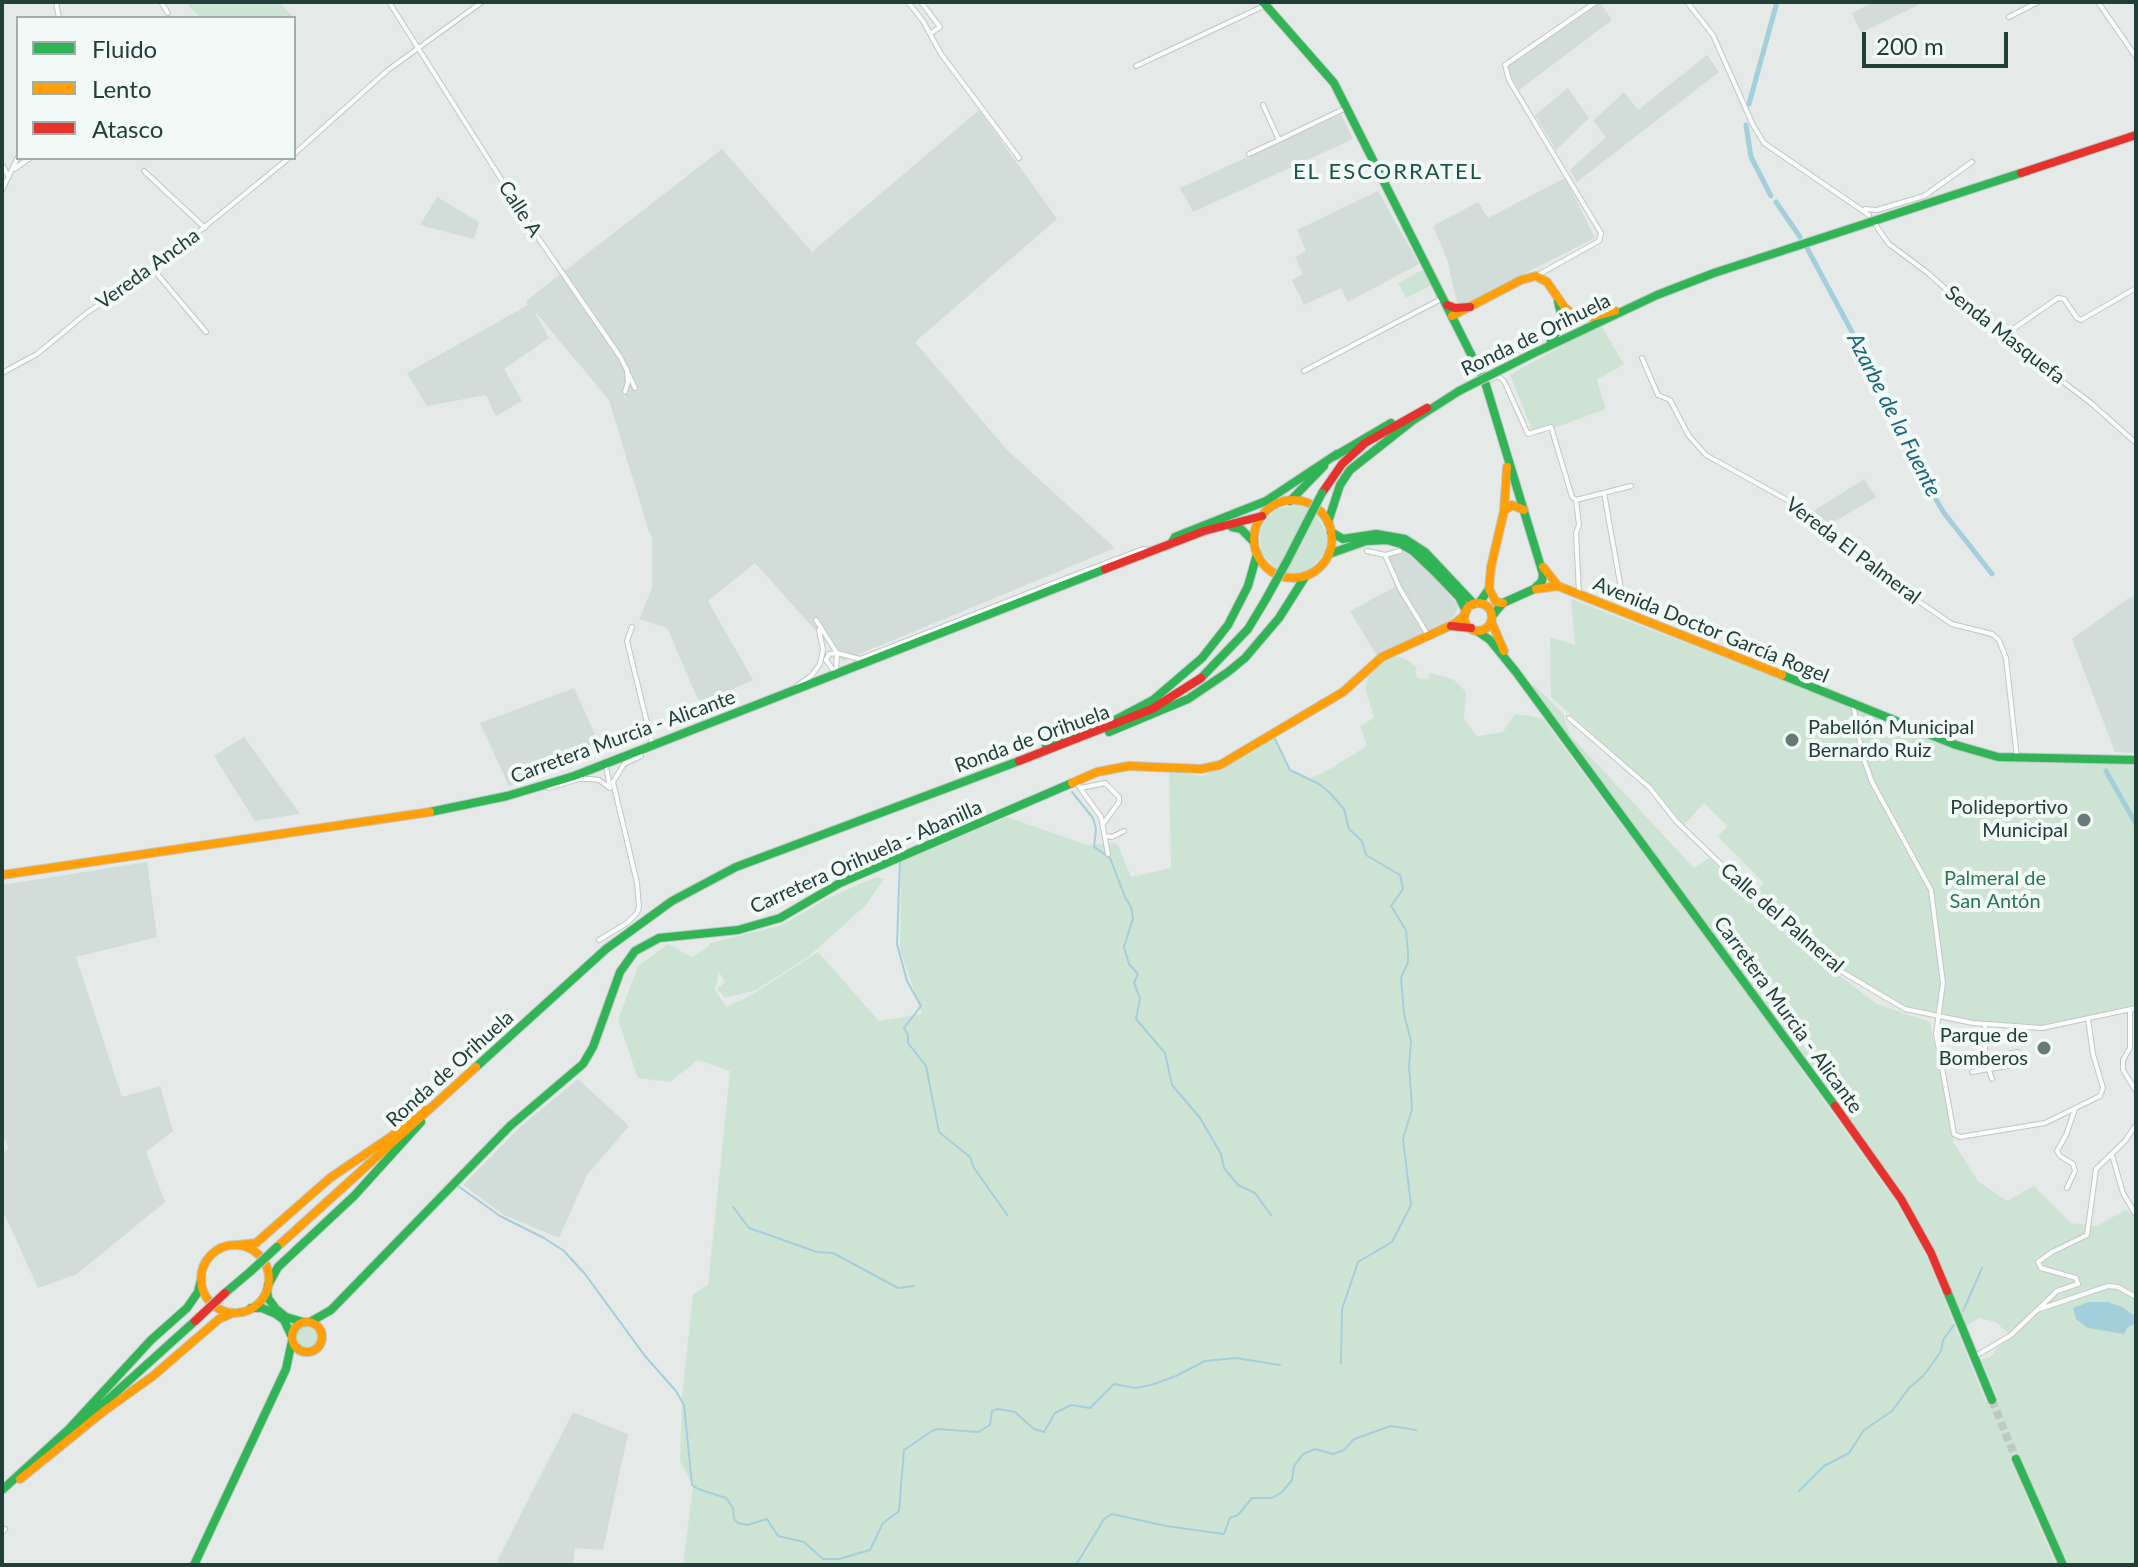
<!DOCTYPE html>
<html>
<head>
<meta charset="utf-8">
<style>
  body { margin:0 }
  #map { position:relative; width:2138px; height:1567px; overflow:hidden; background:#e5eae8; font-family:Lato,sans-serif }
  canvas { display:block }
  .frame { position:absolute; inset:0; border:4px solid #213f39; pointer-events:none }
  .legend { position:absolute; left:16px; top:16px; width:280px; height:144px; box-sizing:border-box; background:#f3f9f6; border:2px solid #9fafaa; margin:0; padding:10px 14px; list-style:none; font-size:24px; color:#213f39 }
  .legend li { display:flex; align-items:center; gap:16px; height:40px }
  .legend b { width:40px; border:2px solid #9fafaa }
  .scale { position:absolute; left:1862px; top:32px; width:146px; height:36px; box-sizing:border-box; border:4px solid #213f39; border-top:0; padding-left:10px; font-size:24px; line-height:28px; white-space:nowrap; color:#213f39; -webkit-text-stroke:6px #f3f9f6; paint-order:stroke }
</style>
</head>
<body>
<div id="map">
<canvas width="2138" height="1567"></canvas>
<div class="frame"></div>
<ul class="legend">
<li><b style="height:10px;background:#30b455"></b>Fluido</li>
<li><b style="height:10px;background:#ff9f0a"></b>Lento</li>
<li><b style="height:10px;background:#e5322d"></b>Atasco</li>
</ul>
<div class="scale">200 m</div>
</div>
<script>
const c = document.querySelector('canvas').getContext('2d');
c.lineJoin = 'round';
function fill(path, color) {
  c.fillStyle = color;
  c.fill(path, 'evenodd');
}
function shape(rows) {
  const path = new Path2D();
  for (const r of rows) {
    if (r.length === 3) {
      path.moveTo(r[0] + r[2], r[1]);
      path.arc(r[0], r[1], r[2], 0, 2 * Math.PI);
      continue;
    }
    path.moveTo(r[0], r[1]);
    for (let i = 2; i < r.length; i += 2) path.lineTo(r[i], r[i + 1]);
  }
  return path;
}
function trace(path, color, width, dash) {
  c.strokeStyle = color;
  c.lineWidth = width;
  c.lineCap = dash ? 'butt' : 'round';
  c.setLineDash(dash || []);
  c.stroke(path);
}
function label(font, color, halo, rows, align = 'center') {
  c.font = font + ' Lato,sans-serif';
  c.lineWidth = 8;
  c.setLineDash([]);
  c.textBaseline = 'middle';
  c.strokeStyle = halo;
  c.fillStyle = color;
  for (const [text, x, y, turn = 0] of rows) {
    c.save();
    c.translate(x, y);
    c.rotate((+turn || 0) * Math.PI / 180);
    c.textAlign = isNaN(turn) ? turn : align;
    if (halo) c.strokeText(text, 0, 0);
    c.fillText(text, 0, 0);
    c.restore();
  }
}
fill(shape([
  [1600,2,1612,20,1519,90,1506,67],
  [1873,2,1924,2,1861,33,1852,13],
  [1707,55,1719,72,1577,182,1570,170,1606,137,1593,121,1624,92,1638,110],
  [1568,88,1589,118,1556,150,1535,115],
  [979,110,1057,219,915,342,1008,451,1115,548,843,661,755,563,708,601,753,680,700,704,667,628,639,619,652,588,652,537,649,532,609,400,533,309,549,338,504,369,522,401,496,416,486,395,427,406,407,373,528,305,526,301,722,149,812,252],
  [1341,114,1353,139,1193,212,1180,188],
  [1565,178,1595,238,1458,307,1448,262,1433,226,1478,202,1488,218],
  [1378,191,1419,264,1348,302,1341,288,1304,305,1292,280,1303,274,1295,257,1306,251,1297,230],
  [437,197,479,222,474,239,420,225],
  [1864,479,1876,497,1829,525,1814,511],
  [1406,552,1433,575,1458,606,1455,615,1446,624,1377,656,1350,611,1395,587,1386,557],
  [2130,597,2136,598,2136,753,2115,752,2072,639],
  [574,688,603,752,509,786,480,723],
  [244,737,300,814,255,821,214,756],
  [147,862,157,937,76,957,122,1097,160,1086,173,1131,146,1152,165,1202,77,1274,38,1288,2,1209,2,1153,9,1149,2,1134,2,885],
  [578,1079,629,1126,587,1175,559,1238,504,1215,463,1185,520,1127],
  [573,1412,628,1434,603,1550,575,1548,573,1565,495,1565]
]), '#d2dcd8');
fill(shape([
  [191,2,279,2,294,18,201,18,188,6],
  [1424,269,1432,285,1406,298,1398,283],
  [1600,324,1624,364,1597,380,1606,409,1554,428,1553,424,1532,430,1510,375],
  [1298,505,1309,509,1277,570,1261,553,1260,530,1266,519,1277,509],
  [1315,514,1327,533,1325,553,1309,570,1295,574,1285,573],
  [1571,599,1954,746,2000,760,2136,763,2136,1005,2111,1013,2041,1025,1973,1021,1907,1008,1835,965,1775,915,1755,893,1764,883,1718,837,1727,826,1704,803,1684,825,1653,788,1551,697,1550,637,1575,645],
  [1395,656,1406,659,1417,667,1415,673,1418,678,1428,679,1430,673,1453,679,1466,692,1464,719,1477,736,1503,732,1515,714,1542,718,1744,989,1896,1202,1926,1255,1986,1402,1997,1397,1981,1359,1991,1357,1996,1349,2012,1336,1995,1322,1979,1318,1966,1326,1935,1252,1912,1211,1531,687,1534,685,1563,713,1570,735,1694,868,1709,858,1804,949,1877,1004,1930,1022,1954,1143,1978,1181,2007,1201,2034,1186,2071,1223,2096,1226,2126,1210,2136,1217,2136,1565,2070,1565,2058,1544,2021,1457,2011,1461,2056,1565,683,1565,693,1486,680,1461,682,1397,693,1294,708,1285,730,1071,698,1060,670,1082,638,1078,618,1020,638,966,668,944,692,957,709,946,710,943,782,925,828,898,876,877,884,879,866,905,808,957,756,990,725,998,717,989,725,982,719,972,715,990,726,1007,748,997,818,952,879,1021,922,1014,900,950,901,862,1007,817,1087,845,1117,843,1131,877,1171,868,1169,771,1203,776,1249,754,1274,738,1290,769,1310,778,1323,773,1367,746,1360,726,1374,718,1366,690,1367,678,1380,663],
  [307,1337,12]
]), '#cde4d5');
fill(shape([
  [2088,1302,2108,1302,2122,1307,2136,1317,2136,1323,2127,1328,2124,1334,2088,1328,2076,1319,2073,1308]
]), '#a2cfdb');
trace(shape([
  [1275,739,1290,770,1319,784,1329,792,1344,809,1349,829,1362,841,1366,855,1400,875,1403,889,1391,906,1406,930,1408,953,1408,962,1401,978,1404,1014,1411,1041,1409,1066,1412,1109,1403,1139,1411,1205,1392,1242,1358,1262,1342,1309,1341,1363],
  [1072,792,1093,818,1096,829,1094,847,1110,858,1125,897,1131,907,1133,918,1124,947,1129,964,1138,974,1134,983,1140,998,1136,1019,1165,1053,1172,1085,1200,1118,1221,1154,1224,1168,1238,1185,1255,1193,1271,1215],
  [900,861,897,944,907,981,921,1006,904,1028,908,1035,908,1043,926,1066,939,1132,970,1157,974,1168,1008,1216],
  [458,1186,500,1216,544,1238,564,1251,585,1274,645,1356,676,1391,684,1405,692,1485,698,1489,726,1498,733,1508,734,1519,738,1523,747,1525,767,1519,778,1536,804,1542,823,1559,839,1559,870,1550,883,1523,899,1511,904,1450,932,1431,937,1429,978,1432,990,1425,992,1411,998,1409,1015,1412,1034,1429,1044,1432,1055,1413,1071,1405,1090,1408,1114,1384,1135,1388,1151,1385,1176,1376,1205,1361,1236,1358,1280,1365],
  [733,1207,749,1228,817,1252,833,1253,898,1288,914,1286],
  [1963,1311,1982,1268],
  [1799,1491,1824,1466,1849,1453,1864,1430,1892,1411,1909,1388,1923,1376,1933,1363,1941,1351,1943,1340,1954,1325],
  [1076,1565,1104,1519,1112,1514,1166,1526,1224,1534,1230,1518,1238,1515,1252,1498,1272,1498,1282,1492,1292,1480,1294,1466,1303,1454,1315,1449,1333,1454,1344,1450,1354,1439,1391,1426,1416,1430]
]), '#a2cfdb', 2);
trace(shape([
  [1749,104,1777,2],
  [1746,125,1751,157,1771,196],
  [1776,202,1800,237],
  [1807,248,1875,375,1908,452,1944,513,1992,574],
  [2106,771,2136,824]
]), '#a2cfdb', 5);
trace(shape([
  [1992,1400,2016,1459]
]), '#bec8c5', 8, [8, 4]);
const street = shape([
  [56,2,59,18],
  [161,2,168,13],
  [389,2,539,239,621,358,635,388],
  [908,2,923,21,941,54,1019,158],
  [921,2,940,27,931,33],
  [1687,2,1713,35,1753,125,1764,143,1869,215],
  [2098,2,2136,57],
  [2009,17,2038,2],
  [1136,66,1266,5],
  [1263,105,1279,140,1348,107],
  [294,154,388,70,482,2],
  [1249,154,1279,140],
  [2,165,9,177],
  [14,169,30,158],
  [144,171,205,228],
  [2,190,18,157],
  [1865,209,1877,210,1924,196,1972,162],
  [1876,226,1889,244,1928,273,1976,316,2091,403,2136,443],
  [153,269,206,332],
  [1536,276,1599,241,1601,233,1509,80,1505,65,1596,2],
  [2003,336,2058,298,2064,299,2077,318,2081,320,2136,288],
  [1642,358,1658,395,1670,400,1689,436,1706,455,1798,506,1884,578,1952,624,1992,634,1999,640,2006,658,2017,758],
  [1304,371,1443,298],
  [2,373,37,354,88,312,153,269,289,158],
  [1485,382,1498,376,1504,381,1528,434,1551,427,1572,497,1576,500,1579,525,1576,533,1579,593],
  [625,392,628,382,627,369],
  [1604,493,1622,594],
  [1576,500,1631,486],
  [1367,551,1385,555,1400,551],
  [1385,555,1400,589,1428,635],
  [816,620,837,653,860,659,1077,574,1143,549,1149,550],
  [632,627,627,641,653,747],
  [826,660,829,654,837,653,836,672],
  [826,660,836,674],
  [797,686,812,675,820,664,823,650,819,630],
  [1853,704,1862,754,1872,782,1931,890,1943,983,1936,1034,1954,1134,1960,1137,2045,1123,2100,1096,2103,1088,2093,1054,2088,1019],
  [1569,718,1650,788,1676,821,1779,920,1834,967,1905,1009,1973,1023,2042,1028,2136,1008],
  [606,766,610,788],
  [1075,781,1101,817,1108,854],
  [549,788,579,779,590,779,599,780,610,788],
  [1081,788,1105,783,1119,797,1119,802,1103,824],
  [1105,836,1112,837,1124,831],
  [599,940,627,923,637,913,639,907,637,883,613,782,624,764,641,756],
  [2130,1010,2130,1048,2123,1060,2123,1070,2136,1091],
  [1985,1025,1985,1057,1992,1079],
  [1941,1065,2018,1052],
  [1972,1072,2018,1064],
  [2112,1155,2123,1193,2136,1215],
  [2067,1188,2075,1171,2073,1164,2060,1156,2057,1151,2066,1135,2075,1109],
  [2037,1310,2108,1286,2118,1287,2136,1297],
  [1974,1357,2011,1335,2057,1291,2078,1284,2076,1278,2041,1268,2038,1262,2052,1252,2087,1235,2096,1169,2125,1141,2136,1125],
  [2,1533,5,1529]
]);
const fast = shape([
  [1263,2,1334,83,1485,382,1543,574,1542,581,1534,589,1503,603,1492,616],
  [1551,341,1563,322,1558,301],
  [1530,355,1657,295,1714,273,2021,173],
  [1335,456,1391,423],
  [1290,501,1324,466],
  [1328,522,1340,485,1350,470,1412,421,1459,391],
  [1232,527,1241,529,1254,542],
  [1331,532,1343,539,1376,534,1405,539,1425,552,1474,604],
  [1172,542,1175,537,1266,501,1337,454],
  [1329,554,1366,541,1387,540,1401,544,1413,551,1434,571,1459,597,1466,611],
  [1287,561,1307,522],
  [1479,603,1489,589],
  [1477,631,1490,640,1516,672,1835,1106],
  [1782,675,1956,745,1998,757,2136,760],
  [1201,678,1248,629,1266,599],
  [1109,732,1188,699,1228,672,1245,658,1279,618,1305,577],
  [1046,746,1117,719,1153,700,1202,658,1228,625,1248,586,1257,554],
  [430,812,507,796,574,776,1105,569],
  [476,1067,606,949,672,901,736,867,1019,761],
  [268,1285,278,1267,354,1196,421,1122],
  [267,1290,268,1298,276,1309,286,1317,303,1322],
  [1947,1291,1992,1400],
  [225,1293,251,1271],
  [251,1308,262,1308,276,1314,284,1320,291,1335],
  [310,1322,331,1310,510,1126,583,1064,593,1047,620,972,635,951,659,938,738,930,780,918,840,883,1072,783],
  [52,1450,195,1321],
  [2016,1459,2063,1565],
  [2,1490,69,1429,151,1340,187,1308,198,1292,201,1280],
  [194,1565,286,1369,292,1341]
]);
const slow = shape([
  [1452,316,1521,280,1536,276,1547,282,1565,308,1574,315,1592,317,1615,311],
  [1293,539,39],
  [1504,511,1512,505,1524,510],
  [1543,567,1558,586],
  [1536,589,1558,586,1782,675],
  [1503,603,1496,602,1489,589,1491,567,1504,511,1507,467],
  [1478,617,14],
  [1491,621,1504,651],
  [1072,783,1097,772,1129,766,1201,769,1220,765,1343,692,1382,657,1454,624,1465,615],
  [2,875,430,812],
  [238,1245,256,1243,330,1178,392,1136,423,1109],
  [235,1279,34],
  [277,1247,476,1067],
  [307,1337,15],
  [20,1479,104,1411,153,1376,219,1319,233,1313]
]);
const jam = shape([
  [2021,173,2136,135],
  [1447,305,1455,308,1470,307],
  [1322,493,1342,464,1365,443,1427,408],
  [1105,569,1204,531,1262,516],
  [1451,626,1471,628],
  [1019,761,1152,709,1201,678],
  [1835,1106,1901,1199,1931,1253,1947,1291]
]);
trace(street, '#c2c7c5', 6);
trace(fast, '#c0c8c5', 10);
trace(slow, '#c0c8c5', 10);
trace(jam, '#c0c8c5', 10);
trace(street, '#fbfcfc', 4);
trace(fast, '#30b455', 8);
trace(slow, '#ff9f0a', 8);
trace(jam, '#e5322d', 8);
const fastBridge = shape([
  [1459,391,1530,355],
  [1307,522,1322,493],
  [1266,599,1287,561],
  [251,1271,277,1247]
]);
const jamBridge = shape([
  [195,1321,225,1293]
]);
trace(fastBridge, '#c0c8c5', 10, []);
trace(jamBridge, '#c0c8c5', 10, []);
trace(fastBridge, '#30b455', 8);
trace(jamBridge, '#e5322d', 8);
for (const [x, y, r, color] of [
  [1792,740,8,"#667b76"],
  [2084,820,8,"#667b76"],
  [2044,1048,8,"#667b76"]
]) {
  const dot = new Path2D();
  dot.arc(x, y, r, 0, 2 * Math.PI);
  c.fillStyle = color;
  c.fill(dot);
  trace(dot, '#f3f9f6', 3);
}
label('20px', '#213f39', '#f3f9f6', [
  ["Calle A",520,209,57],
  ["Vereda Ancha",148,269,-36],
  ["Ronda de Orihuela",1536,335,-26],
  ["Senda Masquefa",2005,335,38],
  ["Vereda El Palmeral",1853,551,37],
  ["Avenida Doctor García Rogel",1711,630,22],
  ["Carretera Murcia - Alicante",623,737,-20],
  ["Ronda de Orihuela",1032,739,-20],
  ["Carretera Orihuela - Abanilla",866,857,-24],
  ["Calle del Palmeral",1782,918,41],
  ["Carretera Murcia - Alicante",1788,1015,54],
  ["Ronda de Orihuela",450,1069,-42]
]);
label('20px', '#213f39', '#f3f9f6', [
  ["Pabellón Municipal",1808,728,"left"],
  ["Bernardo Ruiz",1808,751,"left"],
  ["Polideportivo",2068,808],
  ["Municipal",2068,831],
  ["Parque de",2028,1036],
  ["Bomberos",2028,1059]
], 'right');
label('20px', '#28794d', '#f3f9f6', [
  ["Palmeral de",1995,879],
  ["San Antón",1995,902]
]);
c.letterSpacing = '2px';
label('22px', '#1b5349', '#f3f9f6', [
  ["EL ESCORRATEL",1388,172]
]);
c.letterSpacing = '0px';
label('italic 22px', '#17677f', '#f3f9f6', [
  ["Azarbe de la Fuente",1894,415,63]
]);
</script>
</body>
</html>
